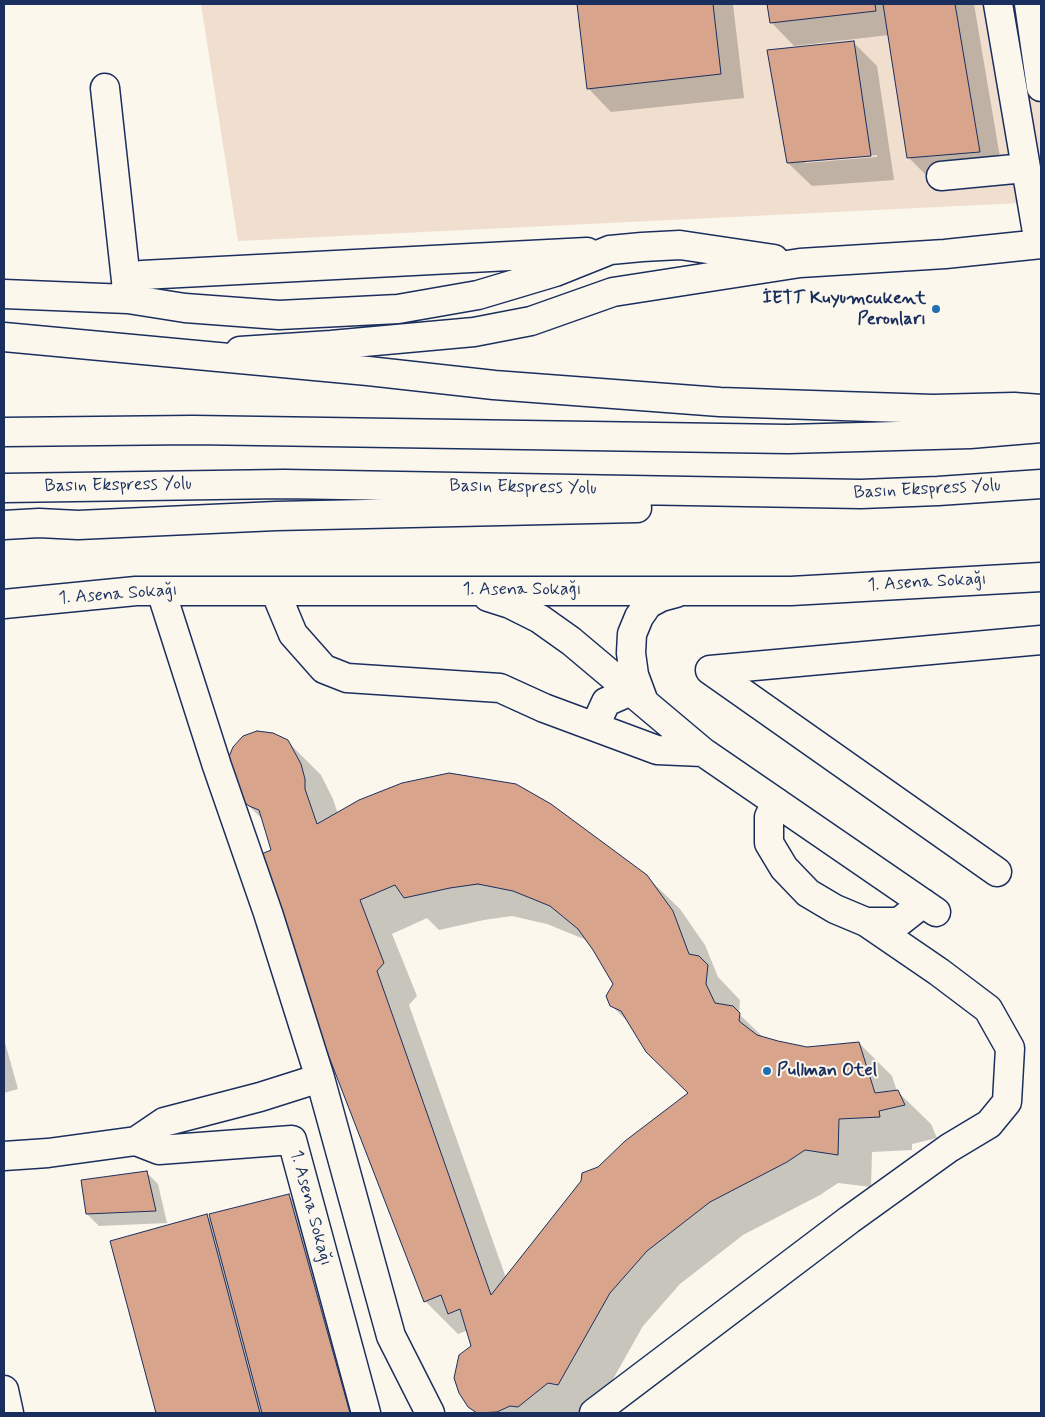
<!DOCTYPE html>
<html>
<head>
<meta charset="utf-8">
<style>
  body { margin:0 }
  #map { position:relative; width:1045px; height:1417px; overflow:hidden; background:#fbf7ec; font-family:Mynerve,sans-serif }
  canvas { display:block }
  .frame { position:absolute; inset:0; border:5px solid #1b2f5e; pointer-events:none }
</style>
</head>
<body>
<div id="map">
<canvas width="1045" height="1417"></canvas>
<div class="frame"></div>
</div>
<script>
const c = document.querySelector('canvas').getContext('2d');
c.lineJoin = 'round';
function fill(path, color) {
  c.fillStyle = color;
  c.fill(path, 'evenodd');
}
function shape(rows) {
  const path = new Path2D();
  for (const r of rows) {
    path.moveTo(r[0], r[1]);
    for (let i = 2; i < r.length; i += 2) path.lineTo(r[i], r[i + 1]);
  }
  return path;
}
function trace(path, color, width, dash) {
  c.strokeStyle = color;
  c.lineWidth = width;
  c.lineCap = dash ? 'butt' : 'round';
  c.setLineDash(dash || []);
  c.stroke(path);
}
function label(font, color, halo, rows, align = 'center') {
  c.font = font + ' Mynerve,sans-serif';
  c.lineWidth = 4;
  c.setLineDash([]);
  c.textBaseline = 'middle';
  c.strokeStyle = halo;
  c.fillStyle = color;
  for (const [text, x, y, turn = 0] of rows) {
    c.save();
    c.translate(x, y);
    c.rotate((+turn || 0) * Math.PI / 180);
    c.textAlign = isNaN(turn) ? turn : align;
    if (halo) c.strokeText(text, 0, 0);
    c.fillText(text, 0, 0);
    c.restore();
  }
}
fill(shape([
  [201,4,1041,4,1041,202,238,241]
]), '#f0decf');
fill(shape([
  [578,4,733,4,744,98,611,112,588,88],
  [768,4,974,4,1003,175,932,181,908,157,889,35,794,46,771,22],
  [853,42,877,66,894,180,812,186,788,163],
  [877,155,877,157,805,163,805,160],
  [287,741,321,775,333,799,338,814,646,876,680,909,705,945,718,977,740,1000,739,1014,764,1038,807,1048,859,1043,892,1076,897,1091,931,1124,937,1138,912,1144,912,1150,872,1152,871,1187,838,1183,820,1195,743,1235,680,1284,643,1326,594,1413,476,1413,469,1406,473,1346,468,1333,466,1331,458,1334,425,1301,264,821,239,796],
  [512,916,547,924,584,939,591,945,615,984,611,1005,631,1025,689,1094,599,1168,506,1278,409,1005,417,996,392,934,427,918,439,930,484,920],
  [4,1039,18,1089,4,1093],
  [146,1172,158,1184,167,1223,99,1226,87,1214],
  [288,1195,312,1219,366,1413,158,1413,111,1242,207,1216,213,1222]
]), '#0003');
const building = shape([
  [577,4,713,4,721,74,587,89,577,4],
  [767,4,875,4,876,11,770,23,767,4],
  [883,4,955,4,980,152,907,158,883,4],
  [854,41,871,156,787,163,767,50,854,41],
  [257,731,273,733,288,740,301,764,305,779,305,789,317,824,359,800,402,783,449,773,516,784,551,804,647,875,673,911,689,954,699,956,708,965,706,984,715,1003,733,1006,740,1013,739,1021,757,1035,778,1041,807,1047,859,1042,875,1093,898,1090,905,1105,879,1111,880,1117,839,1119,838,1155,805,1150,787,1162,710,1202,647,1251,610,1293,558,1385,548,1383,518,1407,510,1406,497,1412,477,1413,468,1407,459,1393,454,1378,459,1355,471,1346,460,1309,448,1314,441,1295,424,1302,252,858,271,850,259,810,249,806,238,797,228,759,233,747,243,736,257,731],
  [478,884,513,891,550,906,578,929,593,950,613,984,606,996,610,1006,621,1011,646,1052,688,1093,625,1141,598,1167,582,1173,581,1181,491,1295,377,971,384,963,360,900,395,885,404,898,450,888,478,884],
  [147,1171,156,1211,86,1214,81,1180,147,1171],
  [289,1194,350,1413,262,1413,209,1214,289,1194],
  [207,1214,260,1413,156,1413,110,1241,207,1214]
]);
fill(building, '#d8a58c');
trace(building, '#1b2f5e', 1);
const minor = shape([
  [998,4,1039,244],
  [1029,4,1041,87],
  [105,88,128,299],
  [941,176,1025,168],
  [4,294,128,299,185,308,279,315,398,309,478,295,555,272,610,250,642,247,680,245,774,259],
  [128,299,142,275,587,252],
  [240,351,331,345,474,332,531,321,613,292,800,263,945,254,1041,244],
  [161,591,217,766,268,913,320,1078],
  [275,591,293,634,324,669,347,678,500,688,544,708,657,750,703,752],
  [488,597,510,604,540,619,571,641,703,752,936,912],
  [4,604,136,591,791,591,1041,577],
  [710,670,997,872],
  [710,670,1041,640],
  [644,702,634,675,631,653,632,634,639,617,648,604,661,597,676,593],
  [595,726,606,702,631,691],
  [776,802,769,817,769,843,784,868,808,893,835,909,866,922,899,922,923,903],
  [136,1141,164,1122,260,1097,320,1078,391,1336,430,1413],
  [4,1156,48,1153,136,1141,159,1150,292,1140,366,1413],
  [4,1390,9,1413],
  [594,1413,849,1220,949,1148,989,1124,1007,1102,1010,1048,988,1009,939,972,866,922]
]);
const highway = shape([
  [4,337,368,371,494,385,720,402,933,409,1014,407,1041,409],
  [4,432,193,430,788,439,970,434,1041,428],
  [4,488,284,484,861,494,938,491,1041,484],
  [4,525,39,523,78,525,276,516,637,508]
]);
trace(minor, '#1b2f5e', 31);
trace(highway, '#1b2f5e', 31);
trace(minor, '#fbf7ec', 28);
trace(highway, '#fbf7ec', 28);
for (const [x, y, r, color] of [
  [936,309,5,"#1f6fb2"],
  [767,1071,5,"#1f6fb2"]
]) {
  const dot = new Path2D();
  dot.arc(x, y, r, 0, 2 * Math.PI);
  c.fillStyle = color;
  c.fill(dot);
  trace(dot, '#fbf7ec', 2);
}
label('bold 18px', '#1b2f5e', '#fbf7ec', [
  ["İETT Kuyumcukent",926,299],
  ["Peronları",926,320],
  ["Pullman Otel",777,1071,"left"]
], 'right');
label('18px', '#1b2f5e', '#fbf7ec', [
  ["Basın Ekspress Yolu",118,486,-1],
  ["Basın Ekspress Yolu",523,488,1],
  ["Basın Ekspress Yolu",927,490,-3],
  ["1. Asena Sokağı",927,583,-3],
  ["1. Asena Sokağı",522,590],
  ["1. Asena Sokağı",118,595,-4],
  ["1. Asena Sokağı",310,1208,75]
]);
</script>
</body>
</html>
